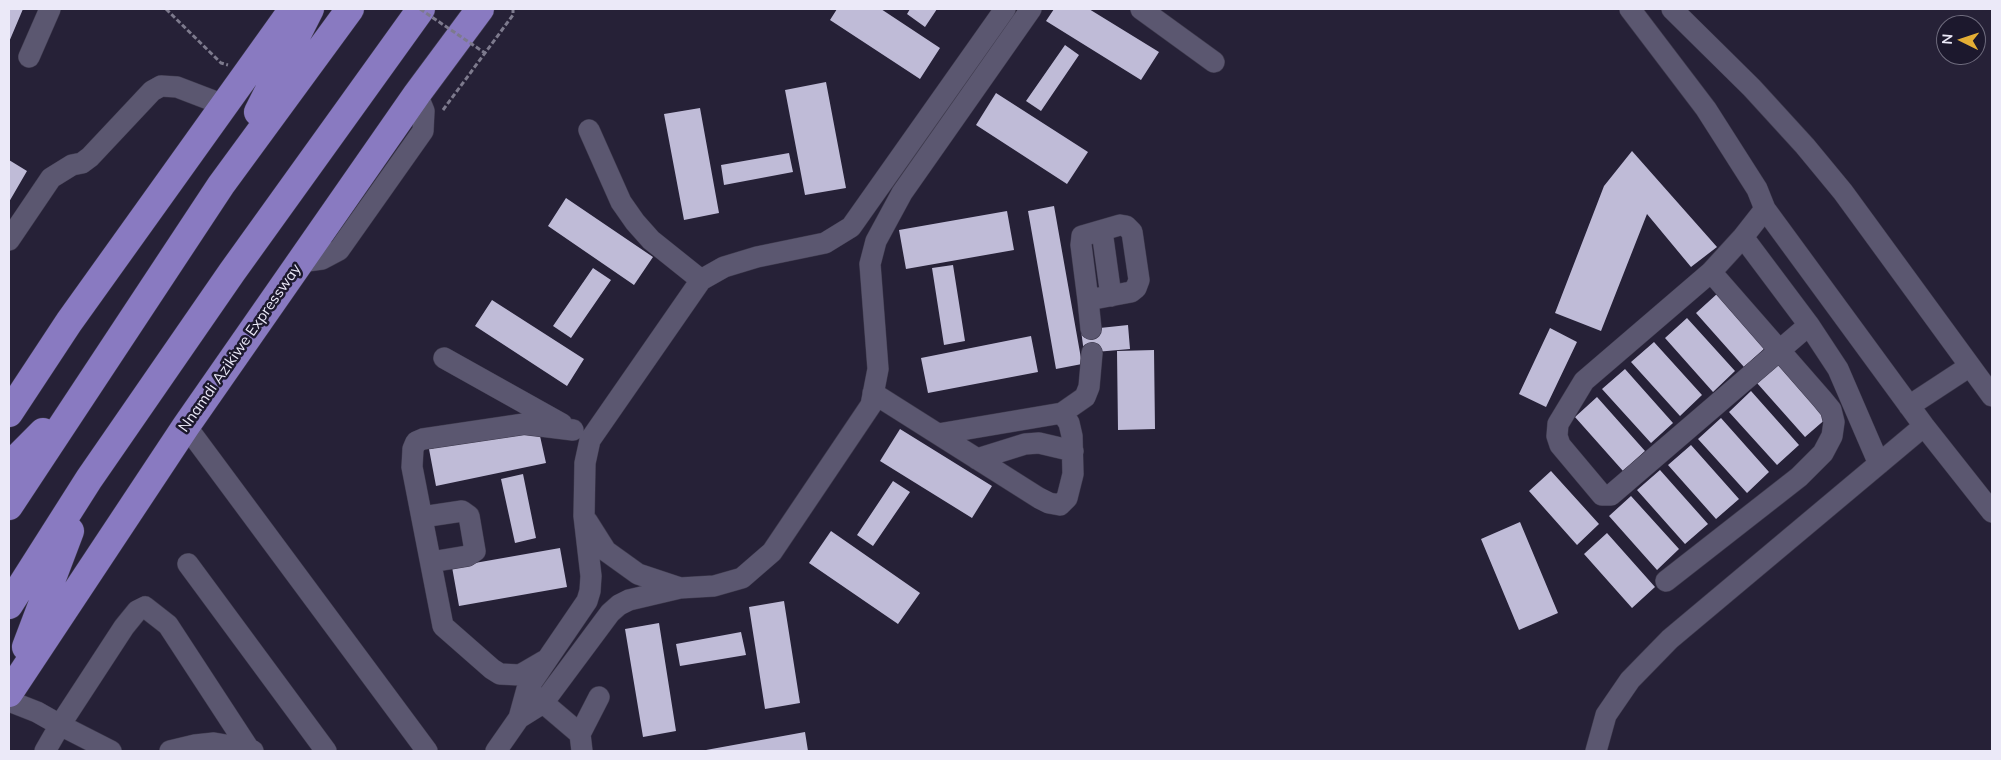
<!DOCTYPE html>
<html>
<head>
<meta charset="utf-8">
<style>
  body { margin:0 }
  #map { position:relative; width:2001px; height:760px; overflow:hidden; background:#262137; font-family:Mulish,sans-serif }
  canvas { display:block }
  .frame { position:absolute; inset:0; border:10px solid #ebe9f8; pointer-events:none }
  .north { position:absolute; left:1936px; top:15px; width:50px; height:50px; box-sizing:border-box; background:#1c182d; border:1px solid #6f6c7e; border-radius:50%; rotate:274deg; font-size:14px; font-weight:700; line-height:20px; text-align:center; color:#ebe9f8 }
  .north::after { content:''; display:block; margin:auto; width:18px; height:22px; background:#e4ae35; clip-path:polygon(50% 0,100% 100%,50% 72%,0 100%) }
</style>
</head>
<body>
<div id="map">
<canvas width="2001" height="760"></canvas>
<div class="frame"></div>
<div class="north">N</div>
</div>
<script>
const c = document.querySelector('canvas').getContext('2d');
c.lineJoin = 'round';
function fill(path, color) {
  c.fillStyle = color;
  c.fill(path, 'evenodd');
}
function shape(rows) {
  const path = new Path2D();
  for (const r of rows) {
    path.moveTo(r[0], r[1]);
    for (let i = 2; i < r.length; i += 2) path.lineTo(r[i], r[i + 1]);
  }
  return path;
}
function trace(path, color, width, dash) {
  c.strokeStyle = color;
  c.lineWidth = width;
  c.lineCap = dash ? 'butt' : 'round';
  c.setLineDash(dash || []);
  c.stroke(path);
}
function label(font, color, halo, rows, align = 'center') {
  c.font = font + ' Mulish,sans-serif';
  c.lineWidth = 5;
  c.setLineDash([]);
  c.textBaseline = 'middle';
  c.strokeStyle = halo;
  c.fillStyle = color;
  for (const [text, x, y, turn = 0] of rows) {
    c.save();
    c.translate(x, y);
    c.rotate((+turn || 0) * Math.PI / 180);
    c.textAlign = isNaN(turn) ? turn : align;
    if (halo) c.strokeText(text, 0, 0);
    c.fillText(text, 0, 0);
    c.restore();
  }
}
fill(shape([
  [9,9,23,9,9,42],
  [837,9,881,9,940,48,920,79,830,20],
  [910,9,937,9,925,27,907,14],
  [1054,9,1089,9,1159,52,1141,80,1046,21],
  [1065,45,1079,55,1041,111,1026,101],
  [826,82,846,188,805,195,785,90],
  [996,93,1088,152,1067,184,976,125],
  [700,108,719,213,684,220,664,114],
  [1632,151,1717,247,1691,267,1647,214,1601,331,1555,313,1604,186],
  [789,153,793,172,724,185,721,165],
  [9,160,27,171,9,202],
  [566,198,653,257,634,285,548,226],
  [1054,206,1082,364,1056,369,1028,211],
  [1007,211,1014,250,906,269,899,230],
  [953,265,965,341,944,345,932,268],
  [593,268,611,280,571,338,553,326],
  [1718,293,1766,347,1744,367,1696,313],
  [492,300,584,359,567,386,475,326],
  [1687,318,1735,371,1713,392,1665,338],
  [1128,325,1130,349,1084,353,1081,330],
  [1550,328,1577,342,1546,407,1519,394],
  [1031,336,1038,372,928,393,921,358],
  [1654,342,1702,395,1680,416,1631,362],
  [1154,350,1155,429,1118,430,1117,351],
  [1780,363,1828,417,1805,437,1757,383],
  [1625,369,1673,423,1651,443,1602,389],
  [1751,391,1799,445,1777,465,1729,412],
  [1597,397,1645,451,1623,471,1575,417],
  [1721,418,1769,472,1747,493,1698,439],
  [538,427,546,463,436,486,429,449],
  [900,429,992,486,972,518,880,461],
  [1691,445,1739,499,1716,519,1668,465],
  [1660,470,1708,524,1685,544,1637,490],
  [1551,471,1599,524,1577,545,1529,491],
  [523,474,536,538,515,543,501,479],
  [893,481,910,492,873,546,857,535],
  [1631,496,1679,549,1657,570,1609,516],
  [1520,522,1558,613,1519,630,1481,539],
  [831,531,920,593,898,624,809,563],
  [1607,533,1655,587,1632,608,1584,554],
  [560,548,567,587,459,606,452,567],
  [784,601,800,703,765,709,749,607],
  [659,623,676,731,643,737,625,629],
  [741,632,746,655,680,666,676,644],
  [805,732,808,751,707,751,706,750]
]), '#bfbbd7');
const minor = shape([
  [1141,9,1214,62],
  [1630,9,1706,109,1757,189,1765,209,1924,426,1992,512],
  [1672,9,1752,88,1805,146,1843,192,1992,396],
  [29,57,50,9],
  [589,130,621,202,635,222,651,240,701,280],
  [1765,209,1743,237,1711,272,1584,381,1558,424,1557,436,1560,445,1602,495,1611,495,1809,325],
  [1102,231,1111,296],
  [1743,237,1809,325,1838,369,1879,464],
  [9,240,51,178,72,165,82,163,90,157,152,91,161,86,177,87,224,105],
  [300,262,322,259,339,250,423,131,424,111,417,94],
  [1088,300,1081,245,1082,236,1120,225,1126,226,1132,232,1139,280,1136,288,1131,292,1088,300,1091,329],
  [444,358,562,424],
  [873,393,1039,498,1049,503,1060,505,1067,498,1073,474,1072,436,1069,423,1062,413],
  [1909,406,1970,366],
  [186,426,427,751],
  [938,434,1062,413,1085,397,1089,387,1092,353],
  [977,459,1025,444,1039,443,1073,451],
  [422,517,462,511,469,516,475,551,467,556,431,562],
  [587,521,606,551,638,574,680,588],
  [188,564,326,751],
  [1666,581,1799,477,1823,453,1832,436,1834,422,1831,410,1822,399,1711,272],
  [544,661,520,675,500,674,492,669,443,626,412,467,413,449,416,442,423,439,524,424,573,430],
  [533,694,580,734,582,751],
  [9,701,37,712,60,725,45,751],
  [519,718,543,703,610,613,619,605,629,600,680,588,714,586,742,578,772,552,871,405,878,369,870,264,876,241,902,193,1031,9],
  [580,734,599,697],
  [111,751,60,725,124,627,137,611,145,607,168,625,249,749],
  [170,751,195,745,214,743,249,749,253,751],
  [496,751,519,718,527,689,587,601,590,591,591,576,584,516,585,463,590,440,701,280,724,267,757,257,825,243,851,227,1005,9],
  [1596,751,1606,715,1630,680,1670,639,1924,426]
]);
const highway = shape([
  [258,112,310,9],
  [9,413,69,322,293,9],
  [9,466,43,432],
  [9,506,221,185,350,9],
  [9,605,89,479,232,272,421,9],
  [26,647,70,531],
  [9,693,186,426,417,94,480,9]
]);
trace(minor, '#3f3b4e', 22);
trace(highway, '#3f3b4e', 29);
trace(shape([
  [166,9,221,63,228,65],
  [443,110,513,15,513,9]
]), '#7d7a8d', 3, [5, 2.5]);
trace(minor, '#5b5770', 21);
trace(highway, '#897ac1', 28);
trace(shape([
  [420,9,485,53]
]), '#7d7a8d', 3, [5, 2.5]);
label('15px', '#ebe9f8', '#1c182d', [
  ["Nnamdi Azikiwe Expressway",240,348,-55]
]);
</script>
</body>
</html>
